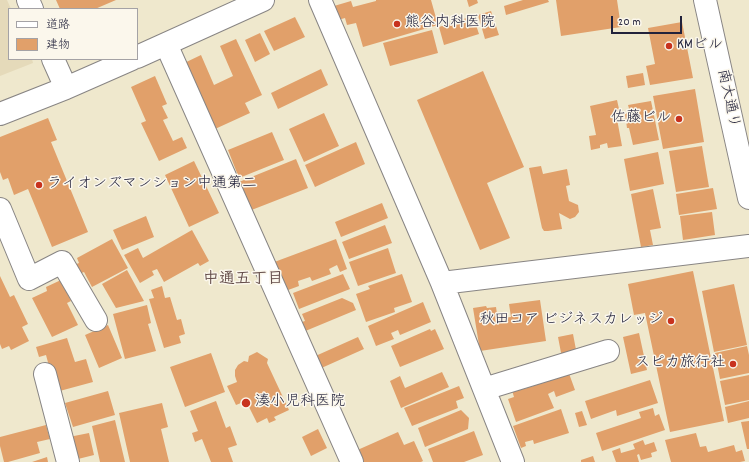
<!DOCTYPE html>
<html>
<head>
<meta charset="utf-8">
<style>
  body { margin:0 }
  #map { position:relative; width:749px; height:462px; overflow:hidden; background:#efe8cd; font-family:Dekko,"Klee One",sans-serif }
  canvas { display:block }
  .legend { position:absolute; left:8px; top:8px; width:130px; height:52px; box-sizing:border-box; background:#fbf7ec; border:1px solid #a4a2a5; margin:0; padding:5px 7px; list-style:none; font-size:12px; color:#22223b }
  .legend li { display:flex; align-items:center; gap:8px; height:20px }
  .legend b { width:20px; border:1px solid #a4a2a5 }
  .scale { position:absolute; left:611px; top:16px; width:71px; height:18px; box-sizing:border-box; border:2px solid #22223b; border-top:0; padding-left:5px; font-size:12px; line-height:14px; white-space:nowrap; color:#22223b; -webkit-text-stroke:3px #fbf7ec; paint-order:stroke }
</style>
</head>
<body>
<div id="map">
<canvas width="749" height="462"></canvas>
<ul class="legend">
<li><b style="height:5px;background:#fff"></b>道路</li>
<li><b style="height:11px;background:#e1a06a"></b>建物</li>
</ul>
<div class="scale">20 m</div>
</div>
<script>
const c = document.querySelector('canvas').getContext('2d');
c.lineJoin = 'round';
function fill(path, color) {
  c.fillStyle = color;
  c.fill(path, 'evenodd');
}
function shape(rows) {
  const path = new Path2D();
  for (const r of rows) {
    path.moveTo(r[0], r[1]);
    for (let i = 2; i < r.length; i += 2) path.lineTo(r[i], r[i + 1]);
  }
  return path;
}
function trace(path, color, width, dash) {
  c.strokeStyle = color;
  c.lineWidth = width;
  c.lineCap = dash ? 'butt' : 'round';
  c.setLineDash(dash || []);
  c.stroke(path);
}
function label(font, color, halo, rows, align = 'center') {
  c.font = font + ' Dekko,"Klee One",sans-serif';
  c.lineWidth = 3;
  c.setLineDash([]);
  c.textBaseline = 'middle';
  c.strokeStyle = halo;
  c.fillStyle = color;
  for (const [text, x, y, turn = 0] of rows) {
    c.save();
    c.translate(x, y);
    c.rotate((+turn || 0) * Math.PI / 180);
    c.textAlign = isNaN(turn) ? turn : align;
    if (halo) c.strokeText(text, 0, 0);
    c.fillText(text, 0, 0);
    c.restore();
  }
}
fill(shape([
  [0,0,7,0,11,9,9,9,9,59,32,59,33,63,0,76]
]), '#e5daba');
fill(shape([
  [56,0,116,0,95,9,60,9],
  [376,0,431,0,438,25,363,47,356,23,347,25,345,18,338,20,334,6,351,1,353,7,376,1],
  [467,0,477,0,478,3,469,7],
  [523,0,548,0,549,2,506,15,504,6],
  [556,0,617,0,621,27,561,36],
  [491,11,499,35,485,39,478,15],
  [473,16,479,34,444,45,439,27],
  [295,17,305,37,274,51,264,31],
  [682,22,693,78,650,85,646,66,655,64,648,28],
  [432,30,438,53,390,66,383,43],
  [260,33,270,54,255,62,245,40],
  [236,39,262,95,245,103,250,113,215,129,178,66,201,55,214,85,233,76,220,46],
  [321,69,328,85,278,109,271,93],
  [483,71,524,167,487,183,510,238,480,250,417,100],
  [643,73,645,85,628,88,626,76],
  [155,76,167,104,162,106,168,118,163,120,173,141,182,137,187,148,159,161,141,123,146,121,131,87],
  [695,89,704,142,663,149,653,96],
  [617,100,621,118,617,119,622,146,608,148,607,143,600,145,600,148,591,150,589,136,596,135,590,106],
  [651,101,659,140,633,145,629,128,627,128,625,114,630,112,628,105],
  [324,113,339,146,304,162,289,129],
  [48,118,57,140,51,142,88,232,52,247,28,189,14,195,8,178,3,180,0,172,0,137],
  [272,132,284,160,239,178,228,150],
  [356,142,365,164,315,187,305,165],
  [702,146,709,187,676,192,669,151],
  [658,152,664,184,630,191,624,159],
  [296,159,308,188,249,211,234,184],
  [194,161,219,213,189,227,165,175],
  [541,166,543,174,567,169,570,185,566,186,569,201,578,205,579,212,575,217,570,219,559,213,562,229,548,231,544,231,542,228,529,168],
  [713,188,717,209,679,215,676,194],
  [653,189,661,228,650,230,653,245,641,247,631,194],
  [382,203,388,218,341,237,335,222],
  [712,212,715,235,683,240,680,216],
  [146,216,154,237,122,250,113,230],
  [385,225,392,243,349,259,342,242],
  [192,230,209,261,200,266,198,263,164,282,157,269,152,271,154,275,140,283,124,255,138,248,143,258],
  [112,239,128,268,92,287,84,272,79,274,74,265,79,263,77,258],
  [336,239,347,269,340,272,337,265,329,269,331,274,312,281,310,277,298,281,299,286,280,293,269,264],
  [388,248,396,273,358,286,349,262],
  [127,270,144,301,116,308,102,284],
  [693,271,724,421,670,432,645,313,634,315,628,284],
  [343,274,350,289,299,309,293,293],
  [402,274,412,302,394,308,395,312,366,322,356,294,370,289,368,286],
  [0,276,10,297,14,295,28,324,22,327,29,341,11,350,9,346,2,349,0,344],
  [61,280,71,301,67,303,78,325,52,337,32,298,47,291,46,287],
  [734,284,747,345,714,352,702,291],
  [162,286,165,298,170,297,177,320,181,319,185,334,179,336,181,343,164,348,149,299,154,298,151,290],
  [342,298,353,303,356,310,303,332,299,323,305,321,302,314],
  [540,300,546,341,480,351,473,308,486,306,487,308,496,307,497,314,501,313,501,318,511,317,509,304],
  [423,302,431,322,400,335,398,330,391,333,394,339,376,346,368,326],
  [147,305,151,323,148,324,156,351,125,359,113,314],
  [108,325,122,358,99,368,85,335],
  [430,329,431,331,435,329,444,349,400,367,391,346],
  [639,333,647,370,631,374,623,337],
  [573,334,577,355,562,358,558,337],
  [358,337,364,349,317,370,311,358],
  [67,338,75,362,86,359,93,382,56,392,46,355,39,357,36,347],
  [747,346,749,355,749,373,720,379,715,353],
  [257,352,268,359,267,363,289,410,274,417,276,420,269,423,267,418,257,423,246,401,236,405,227,386,237,382,235,376,235,370,238,365,244,361,248,362,249,356],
  [211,353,225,392,185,407,170,367],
  [567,368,575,390,556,397,554,391,548,394,554,408,516,422,508,399,514,397,511,387,521,384,524,389,533,386,532,381],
  [442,372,449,387,401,408,390,381,400,376,405,388],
  [749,375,749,400,725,405,720,381],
  [650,380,658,403,617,416,616,410,591,419,585,401],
  [459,386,464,398,456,401,458,408,412,426,404,408],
  [108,391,115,415,73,427,65,403],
  [216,401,226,428,230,426,237,445,228,448,233,462,211,462,202,439,195,442,192,433,198,431,190,411],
  [749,401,749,418,728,423,725,407],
  [162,403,168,427,161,429,169,462,130,462,119,413],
  [653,408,655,416,659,414,665,430,602,451,596,433,641,418,639,412],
  [561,409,569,433,534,444,533,440,525,442,526,446,521,448,513,426],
  [461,410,469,418,468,429,425,447,418,428],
  [582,411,587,425,579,427,575,413],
  [115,420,125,462,100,462,92,426],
  [749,421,749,449,747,449,741,422],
  [46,425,50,439,37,442,40,453,8,462,4,462,0,446,0,437],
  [318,429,327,448,311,456,302,437],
  [474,431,483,455,464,462,433,462,428,449],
  [398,432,404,445,414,441,423,461,421,462,358,462,353,452],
  [89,433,94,455,74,460,69,437],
  [696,433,700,447,706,446,708,452,734,445,736,452,742,450,745,461,740,462,671,462,665,440],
  [643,440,645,445,654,442,657,451,651,453,652,457,641,460,639,454,637,455,639,462,616,462,612,451,620,448,621,453,635,449,633,444],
  [593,456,595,462,581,462,581,460],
  [47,457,48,462,32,462]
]), '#e1a06a');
const minor = shape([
  [28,0,32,9],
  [320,0,442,283,513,462],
  [705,0,749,198],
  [166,44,352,462],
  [137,57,263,0],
  [53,59,66,88],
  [0,114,66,88,132,59],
  [0,209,29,279,62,262,96,320],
  [442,283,749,246],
  [45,374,68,462],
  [484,389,608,351]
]);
trace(minor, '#888584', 24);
trace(minor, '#fff', 22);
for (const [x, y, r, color] of [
  [397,24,4,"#c8321e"],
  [669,46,4,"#c8321e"],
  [679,119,4,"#c8321e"],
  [39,185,4,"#c8321e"],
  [671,321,4,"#c8321e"],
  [733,364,4,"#c8321e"],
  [246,403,5,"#c8321e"]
]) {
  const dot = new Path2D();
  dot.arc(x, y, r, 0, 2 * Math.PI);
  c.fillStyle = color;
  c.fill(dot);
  trace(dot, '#fbf7ec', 1.5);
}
label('15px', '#22223b', '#fbf7ec', [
  ["熊谷内科医院",405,24],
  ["KMビル",677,46],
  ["佐藤ビル",671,119,"right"],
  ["ライオンズマンション中通第二",47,185],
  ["秋田コア ビジネスカレッジ",663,321,"right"],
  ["スピカ旅行社",725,364,"right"],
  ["湊小児科医院",255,403]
], 'left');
label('15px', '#22223b', '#fbf7ec', [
  ["南大通り",727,99,78]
]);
label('bold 16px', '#654e4b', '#fbf7ec', [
  ["中通五丁目",243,281]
]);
</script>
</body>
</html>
